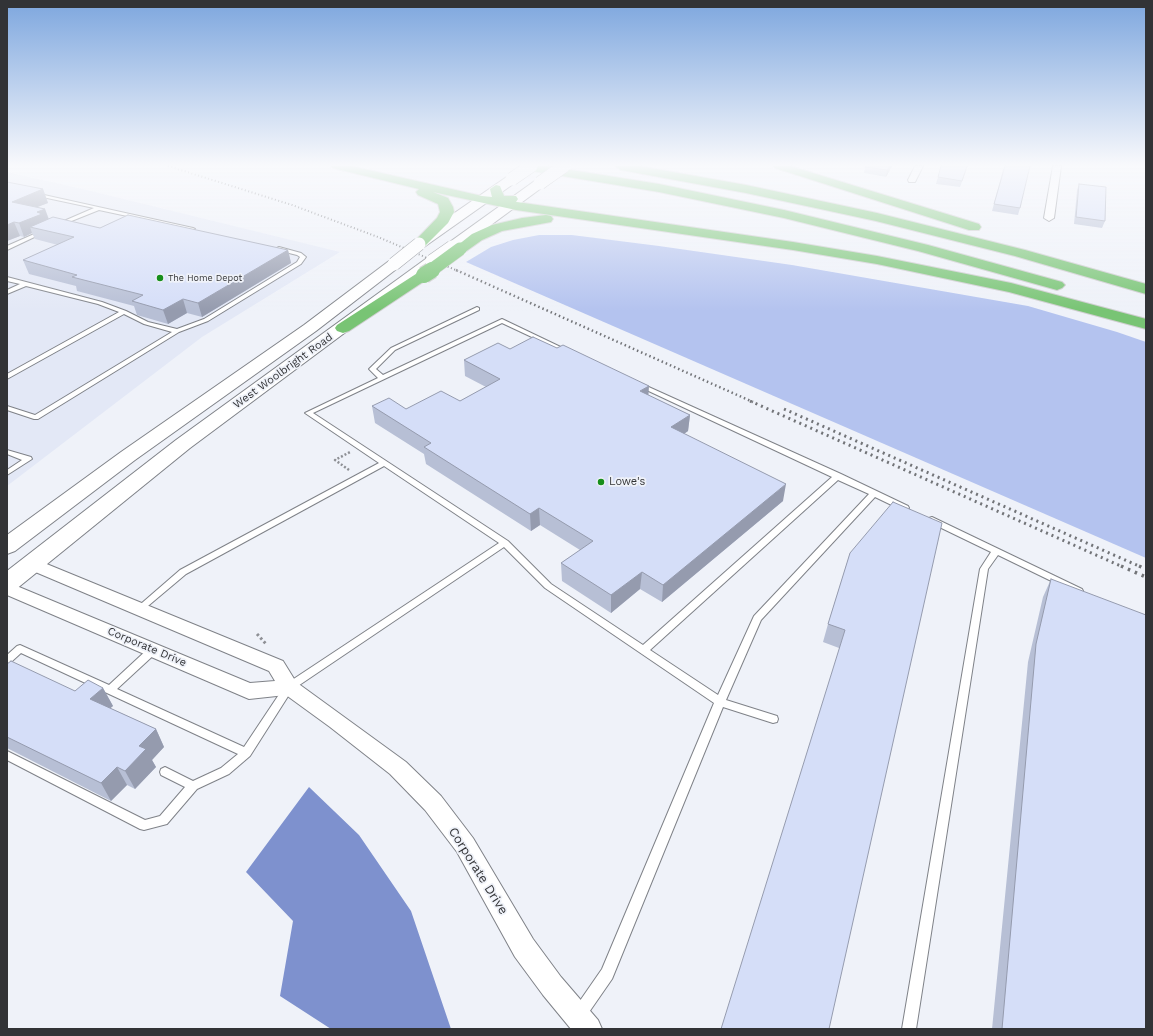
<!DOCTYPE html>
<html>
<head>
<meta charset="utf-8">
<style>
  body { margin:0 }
  #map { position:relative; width:1153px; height:1036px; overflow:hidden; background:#eff2f9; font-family:"Work Sans",sans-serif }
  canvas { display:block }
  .frame { position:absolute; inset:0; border:8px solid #323336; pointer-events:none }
</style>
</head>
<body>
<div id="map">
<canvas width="1153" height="1036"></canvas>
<div class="frame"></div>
</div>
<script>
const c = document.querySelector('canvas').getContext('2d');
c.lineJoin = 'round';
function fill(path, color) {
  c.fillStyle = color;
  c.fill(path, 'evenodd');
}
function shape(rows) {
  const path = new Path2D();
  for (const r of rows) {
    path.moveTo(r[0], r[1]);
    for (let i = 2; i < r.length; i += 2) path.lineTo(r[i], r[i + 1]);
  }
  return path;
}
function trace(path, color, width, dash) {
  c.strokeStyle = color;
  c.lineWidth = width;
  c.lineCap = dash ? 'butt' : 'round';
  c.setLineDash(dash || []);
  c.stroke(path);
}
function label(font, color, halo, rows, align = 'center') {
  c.font = font + ' "Work Sans",sans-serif';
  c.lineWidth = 3.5;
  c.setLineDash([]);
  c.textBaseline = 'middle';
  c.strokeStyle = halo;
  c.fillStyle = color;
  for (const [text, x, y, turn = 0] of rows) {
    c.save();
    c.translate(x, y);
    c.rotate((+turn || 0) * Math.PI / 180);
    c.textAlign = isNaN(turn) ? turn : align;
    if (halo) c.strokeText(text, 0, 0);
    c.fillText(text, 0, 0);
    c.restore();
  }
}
fill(shape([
  [7,172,83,189,340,252,202,337,7,486]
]), '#e3e8f6');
fill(shape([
  [539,235,572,235,659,246,792,265,1028,306,1117,332,1146,342,1146,558,466,262,491,247,513,240]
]), '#b4c3ef');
fill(shape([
  [309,787,359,835,411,911,451,1029,331,1029,280,996,293,921,246,872]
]), '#7e91ce');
const lane = shape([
  [35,193,193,228,195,229,193,230,99,210,59,226,57,225,57,224,94,208,33,195,33,194,35,193],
  [41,231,45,232,7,250,7,246,41,231],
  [279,247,301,253,306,257,301,264,208,321,179,332,38,419,34,419,7,410,7,406,35,415,172,332,144,324,124,314,7,379,7,374,119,312,98,304,26,286,7,294,7,290,20,284,7,281,7,277,102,302,126,311,148,322,177,329,204,319,297,262,300,257,297,255,277,250,277,248,279,247],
  [477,307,479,308,479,310,395,350,376,369,383,375,502,319,571,352,570,353,566,353,502,323,313,413,508,541,551,584,643,645,832,477,638,386,638,384,642,384,841,474,908,506,909,508,908,510,902,510,875,497,761,620,726,700,777,716,778,719,777,722,773,723,723,707,612,979,585,1018,580,1020,575,1018,573,1013,575,1008,602,969,714,703,545,588,504,547,292,690,250,756,229,774,197,789,167,824,144,830,140,829,7,760,7,751,145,820,160,816,185,787,161,775,160,772,161,769,165,767,193,781,221,768,238,754,21,653,10,663,7,664,7,655,17,646,20,645,109,685,150,647,153,646,156,647,158,650,156,653,117,689,244,747,286,684,499,543,384,466,186,574,142,611,139,612,136,611,135,609,180,570,379,463,305,413,378,378,369,369,391,348,477,307],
  [838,480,869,494,754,616,718,695,650,650,838,480],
  [7,450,31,457,32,459,7,475,7,470,22,460,7,454,7,450],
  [932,517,1082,589,1083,591,1082,593,1076,593,998,555,988,569,916,1029,902,1029,980,569,991,552,929,522,928,520,929,518,932,517]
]);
const street = shape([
  [915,166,923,166,915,182,909,182,908,180,915,166],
  [1053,166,1061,166,1054,218,1049,221,1044,218,1053,166],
  [32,558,283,661,296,682,406,762,441,796,473,838,533,939,561,977,598,1020,602,1029,571,1029,543,995,515,957,457,852,425,810,390,774,330,727,286,695,249,699,242,696,7,595,7,582,250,683,275,681,269,671,26,568,24,564,26,560,32,558]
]);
const secondary = shape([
  [512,175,516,176,518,179,516,182,424,247,414,247,412,244,414,241,508,176,512,175],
  [540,179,544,180,546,183,544,186,457,250,447,250,445,247,447,244,536,180,540,179],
  [432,257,437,258,439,261,437,264,190,448,15,590,7,592,7,571,176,440,427,258,432,257],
  [394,260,399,261,401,264,399,267,316,331,135,460,15,551,7,554,7,535,121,452,304,325,389,261,394,260]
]);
const highway = shape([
  [331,166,351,166,482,196,492,197,490,189,496,185,500,186,504,196,516,196,518,199,516,202,517,202,793,242,877,256,1011,283,1146,319,1146,329,1009,292,877,264,793,250,516,210,433,192,448,198,453,207,454,212,448,223,424,247,419,248,414,247,412,244,437,218,440,212,438,204,418,195,416,192,419,189,333,168,331,166],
  [520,166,546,166,659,184,784,210,928,245,1062,282,1065,285,1062,288,1057,290,918,251,784,218,659,192,526,170,520,166],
  [615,166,639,166,746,185,877,213,1025,250,1146,284,1146,294,1015,256,876,221,746,193,621,170,615,166],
  [773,166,790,166,979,224,981,227,979,230,969,230,775,168,773,166],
  [546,215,551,216,553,219,551,222,502,231,482,240,465,252,455,252,453,249,472,234,492,225,522,218,546,215],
  [424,271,429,272,431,275,429,278,349,331,343,333,337,331,335,328,337,325,419,272,424,271]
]);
trace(lane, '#7f8288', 2);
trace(street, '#7f8288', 2);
trace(secondary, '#7f8288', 2);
trace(highway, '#cececf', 2);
trace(shape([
  [349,470,335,460,350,452]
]), '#8e9095', 2.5, [2, 2]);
trace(shape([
  [257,634,267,645]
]), '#8e9095', 3, [2.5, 2.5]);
fill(lane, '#fff');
fill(street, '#fff');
fill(secondary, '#fff');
fill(highway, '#78c474');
trace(shape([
  [168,166,292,205,378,237,458,271]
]), '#727478', 2, [1, 2.5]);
trace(shape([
  [456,270,753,402]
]), '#727478', 2.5, [1.5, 3]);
trace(shape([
  [750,401,1123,567],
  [784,409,1141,567]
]), '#727478', 3, [2, 4]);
trace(shape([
  [1121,566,1146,577],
  [1139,566,1146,569]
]), '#727478', 3.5, [2.5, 5]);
const secondaryBridge = shape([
  [512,179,531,166],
  [540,183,564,166],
  [432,261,452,247],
  [394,264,419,244]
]);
const highwayBridgeFar1 = shape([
  [430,271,460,249]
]);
const highwayBridge = shape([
  [424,275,432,270]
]);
trace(secondaryBridge, '#7f8288', 14, []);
trace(highwayBridgeFar1, '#cececf', 14, []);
trace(highwayBridge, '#cececf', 18, []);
trace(secondaryBridge, '#fff', 13);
trace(highwayBridgeFar1, '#78c474', 13);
trace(highwayBridge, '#78c474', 16);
fill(shape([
  [892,166,886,177,864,173,865,167],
  [941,166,968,166,960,187,936,184],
  [1004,166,1020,208,1018,215,992,211],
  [7,182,43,189,48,203,36,207,45,209,49,219,100,228,288,250,291,263,202,317,187,313,168,324,137,315,134,306,77,291,76,286,29,274,23,260,58,245,35,239,32,233,24,237,20,236,7,241],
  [1079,184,1105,221,1102,228,1074,224,1077,190],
  [510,349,648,395,690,415,688,431,684,434,783,501,662,602,640,589,611,613,562,581,561,563,580,550,540,525,531,531,426,464,424,454,375,423,372,406,406,409,460,401,486,387,465,376,464,360],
  [850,553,829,1029,839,648,823,642,828,624],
  [1051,579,1146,1029,992,1029,1028,662,1043,597],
  [7,664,75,691,103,688,113,706,110,708,156,729,164,747,152,760,156,767,135,789,127,785,111,801,7,748]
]), '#b7bfd5');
fill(shape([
  [890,166,892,166,886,177,887,170],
  [43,189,48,203,17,215,12,202],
  [45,209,50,223,30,227,32,233,24,237,19,223,37,212],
  [14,222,20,236,7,241,7,225],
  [288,250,291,263,202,317,198,303],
  [183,299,187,313,168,324,163,310],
  [649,386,648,402,640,391],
  [690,415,688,431,669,444,671,427],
  [786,484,783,501,662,602,663,585],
  [539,508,540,525,531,531,530,514],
  [642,572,640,589,611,613,611,595],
  [103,688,113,706,100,717,90,699],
  [156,729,164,747,152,760,156,767,135,789,125,771,139,746],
  [117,767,127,785,111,801,101,783]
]), '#959bae');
const building = shape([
  [866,166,890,166,887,170,865,167,866,166],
  [941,166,967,166,962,181,938,177,941,166],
  [1005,166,1030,166,1020,208,994,204,1005,166],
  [7,182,43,189,12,202,45,209,37,212,42,214,19,223,14,222,7,225,7,182],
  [1079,184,1106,187,1105,221,1076,217,1079,184],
  [128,215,288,250,198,303,183,299,163,310,132,301,143,295,72,277,77,275,23,260,74,237,30,227,53,217,100,228,128,215],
  [533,337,557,348,563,345,649,386,640,391,690,415,671,427,786,484,663,585,642,572,611,595,561,563,593,541,539,508,530,514,424,447,431,443,372,406,389,398,406,409,441,391,460,401,500,379,464,360,498,343,510,349,533,337],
  [893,502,942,523,829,1029,721,1029,845,630,828,624,850,553,893,502],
  [1051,579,1146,615,1146,1029,1002,1029,1036,644,1051,579],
  [11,661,75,691,88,680,103,688,90,699,156,729,139,746,146,749,125,771,117,767,101,783,7,737,7,664,11,661]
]);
fill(building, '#d5def8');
trace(building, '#959bae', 1);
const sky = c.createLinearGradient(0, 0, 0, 311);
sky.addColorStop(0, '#7da6de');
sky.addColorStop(0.53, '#f8f9fc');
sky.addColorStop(1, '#f8f9fc00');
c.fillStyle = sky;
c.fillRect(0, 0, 1153, 311);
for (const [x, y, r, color] of [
  [160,278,4,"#168e1a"],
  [601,482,4,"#168e1a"]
]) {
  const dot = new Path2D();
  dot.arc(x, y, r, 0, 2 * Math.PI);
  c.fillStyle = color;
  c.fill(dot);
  trace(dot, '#eff2f9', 1.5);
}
label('9px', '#323336', '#eff2f9', [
  ["The Home Depot",168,278]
], 'left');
label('11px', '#323336', '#eff2f9', [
  ["West Woolbright Road",283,371,-36],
  ["Corporate Drive",147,647,23]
]);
label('11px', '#323336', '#eff2f9', [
  ["Lowe's",609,482]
], 'left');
label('13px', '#323336', '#eff2f9', [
  ["Corporate Drive",478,871,58]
]);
</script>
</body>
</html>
